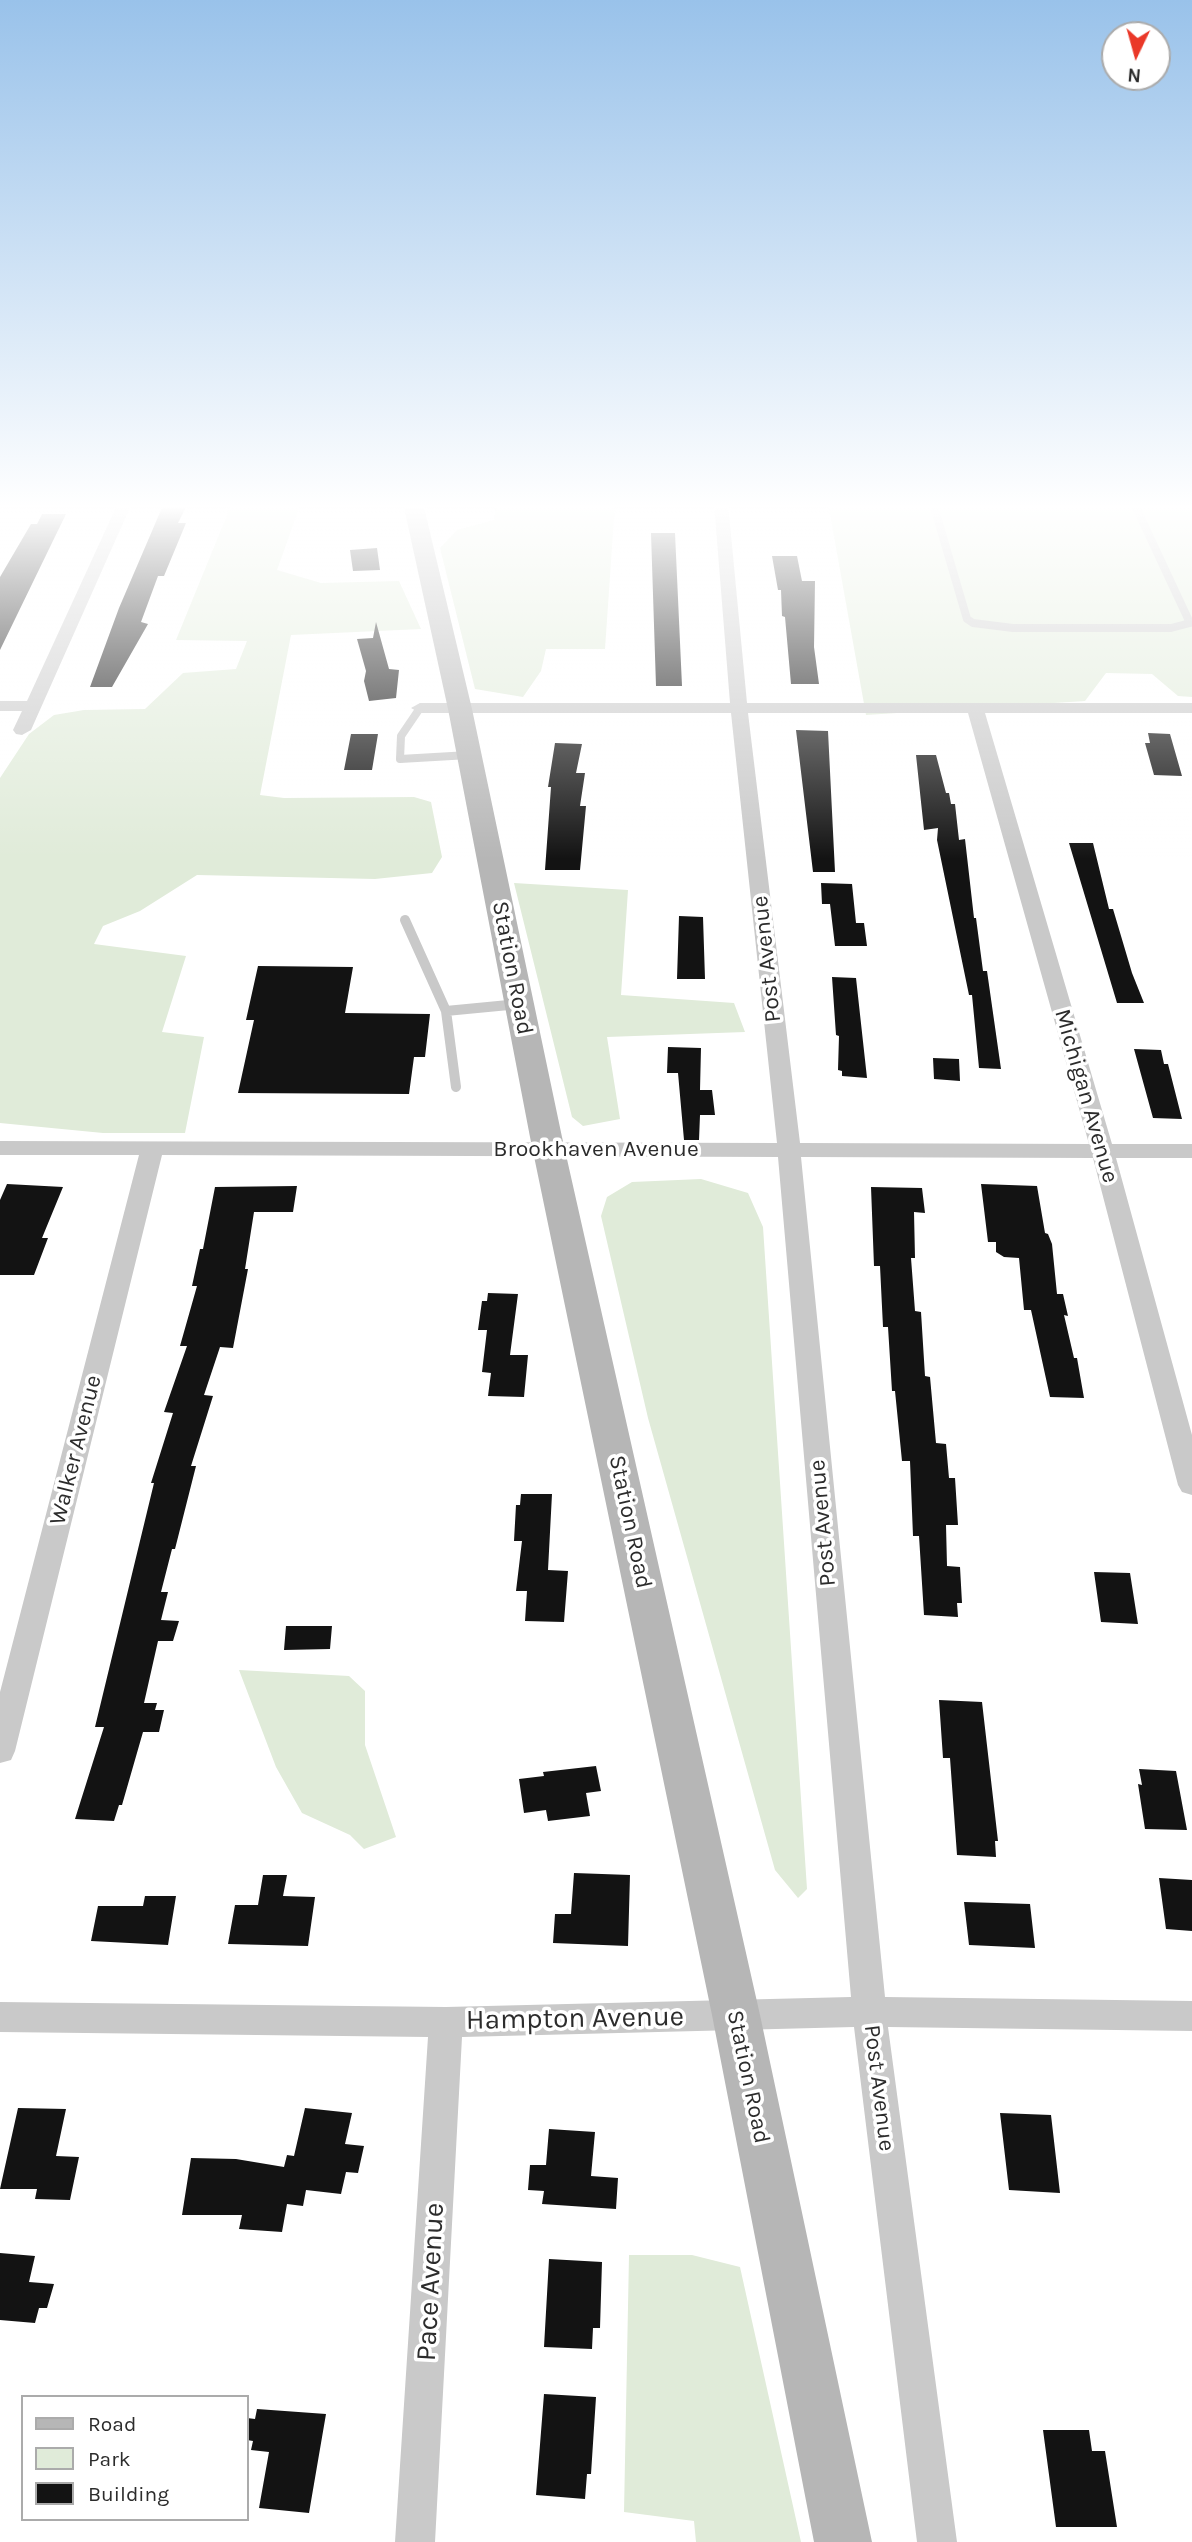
<!DOCTYPE html>
<html>
<head>
<meta charset="utf-8">
<style>
  body { margin:0 }
  #map { position:relative; width:1192px; height:2542px; overflow:hidden; background:#fff; font-family:Karla,sans-serif }
  canvas { display:block }
  .legend { position:absolute; left:21px; top:2395px; width:228px; height:126px; box-sizing:border-box; background:#fff; border:2px solid #ababab; margin:0; padding:9px 12px; list-style:none; font-size:21px; color:#2c2c2c }
  .legend li { display:flex; align-items:center; gap:14px; height:35px }
  .legend b { width:35px; border:2px solid #ababab }
  .north { position:absolute; left:1101px; top:21px; width:70px; height:70px; box-sizing:border-box; background:#fff; border:2px solid #ababab; border-radius:50%; rotate:185deg; font-size:19px; font-weight:700; line-height:28px; text-align:center; color:#2c2c2c }
  .north::after { content:''; display:block; margin:auto; width:24px; height:32px; background:#ea3828; clip-path:polygon(50% 0,100% 100%,50% 72%,0 100%) }
</style>
</head>
<body>
<div id="map">
<canvas width="1192" height="2542"></canvas>
<ul class="legend">
<li><b style="height:9px;background:#b6b6b6"></b>Road</li>
<li><b style="height:19px;background:#e0ebd9"></b>Park</li>
<li><b style="height:19px;background:#131313"></b>Building</li>
</ul>
<div class="north">N</div>
</div>
<script>
const c = document.querySelector('canvas').getContext('2d');
c.lineJoin = 'round';
function fill(path, color) {
  c.fillStyle = color;
  c.fill(path, 'evenodd');
}
function shape(rows) {
  const path = new Path2D();
  for (const r of rows) {
    path.moveTo(r[0], r[1]);
    for (let i = 2; i < r.length; i += 2) path.lineTo(r[i], r[i + 1]);
  }
  return path;
}
function trace(path, color, width, dash) {
  c.strokeStyle = color;
  c.lineWidth = width;
  c.lineCap = dash ? 'butt' : 'round';
  c.setLineDash(dash || []);
  c.stroke(path);
}
function label(font, color, halo, rows, align = 'center') {
  c.font = font + ' Karla,sans-serif';
  c.lineWidth = 7;
  c.setLineDash([]);
  c.textBaseline = 'middle';
  c.strokeStyle = halo;
  c.fillStyle = color;
  for (const [text, x, y, turn = 0] of rows) {
    c.save();
    c.translate(x, y);
    c.rotate((+turn || 0) * Math.PI / 180);
    c.textAlign = isNaN(turn) ? turn : align;
    if (halo) c.strokeText(text, 0, 0);
    c.fillText(text, 0, 0);
    c.restore();
  }
}
fill(shape([
  [232,503,301,503,277,570,321,583,399,581,421,629,291,635,260,795,284,798,414,797,431,802,442,857,432,873,375,879,197,875,140,911,103,926,94,944,186,956,162,1032,204,1037,185,1133,103,1133,0,1123,0,778,29,734,54,715,84,710,145,709,183,673,236,669,247,641,176,640],
  [496,503,615,503,605,649,546,649,541,671,523,697,475,689,440,548,457,530,494,520],
  [828,503,1192,503,1192,697,1178,696,1152,674,1106,673,1085,701,866,715],
  [514,883,628,890,621,995,734,1003,745,1032,607,1037,620,1119,583,1126,572,1117],
  [701,1179,748,1193,763,1227,807,1889,798,1898,775,1870,648,1418,601,1216,607,1197,632,1182],
  [239,1670,349,1676,365,1691,365,1745,396,1837,364,1849,350,1835,302,1813,276,1767],
  [629,2255,692,2255,740,2267,801,2542,696,2542,694,2521,624,2512]
]), '#e0ebd9');
fill(shape([
  [164,503,188,503,178,523,186,523,164,576,158,576,141,622,148,624,112,687,90,687,119,608],
  [42,514,66,514,0,650,0,577,31,524,37,524],
  [651,533,675,533,682,686,656,686],
  [377,548,380,570,353,571,350,550],
  [772,556,797,556,802,581,815,581,814,647,819,684,791,684,785,617,782,616,781,590,778,590],
  [376,622,389,669,399,670,396,698,369,701,364,681,366,671,357,639,373,638],
  [796,730,828,731,835,872,813,872],
  [1148,733,1170,734,1182,776,1154,775,1145,743,1150,743],
  [351,734,378,734,372,770,344,770],
  [555,743,582,744,576,773,585,773,580,806,586,806,580,870,545,870,551,787,548,787],
  [916,755,936,755,946,793,949,793,951,804,955,804,959,840,965,839,974,918,976,918,983,971,987,971,1001,1069,979,1068,972,995,969,995,937,840,938,828,924,830],
  [1069,843,1093,843,1109,909,1113,909,1132,973,1144,1003,1117,1003],
  [821,883,852,884,856,923,864,923,867,946,835,946,830,904,822,904],
  [679,916,703,917,705,979,677,979],
  [258,966,353,967,345,1013,430,1014,425,1057,414,1057,409,1094,238,1093,254,1020,246,1020],
  [832,977,856,978,867,1078,842,1076,842,1071,838,1070,839,1036,836,1035],
  [668,1047,701,1048,700,1090,712,1090,715,1115,700,1115,699,1140,684,1140,678,1073,667,1073],
  [1134,1049,1161,1050,1164,1064,1168,1064,1182,1119,1153,1118],
  [933,1058,959,1059,960,1081,934,1079],
  [7,1184,63,1187,42,1238,48,1238,34,1275,0,1275,0,1200],
  [981,1184,1037,1186,1045,1233,1048,1234,1052,1244,1057,1294,1063,1294,1068,1316,1064,1315,1074,1358,1077,1358,1084,1398,1050,1397,1031,1310,1024,1310,1019,1258,1004,1257,996,1252,996,1242,988,1242],
  [297,1186,293,1212,254,1212,245,1269,248,1269,233,1348,220,1347,204,1395,213,1396,191,1466,196,1466,175,1549,172,1549,161,1592,168,1592,161,1620,179,1621,173,1641,158,1641,144,1703,157,1703,155,1710,164,1710,159,1732,143,1732,122,1805,119,1805,114,1821,75,1819,104,1727,95,1727,154,1483,151,1483,173,1413,164,1412,187,1346,180,1346,197,1286,192,1286,200,1249,203,1249,215,1187],
  [871,1187,922,1188,925,1213,914,1212,915,1258,911,1258,915,1311,921,1312,925,1376,930,1377,936,1443,946,1444,949,1478,955,1478,958,1525,946,1525,947,1566,960,1567,962,1603,957,1603,958,1617,924,1615,919,1536,913,1536,910,1461,902,1461,895,1391,892,1391,888,1327,883,1327,880,1266,874,1266],
  [488,1293,518,1294,510,1355,528,1355,524,1397,488,1396,491,1373,482,1372,487,1330,478,1330,482,1301,487,1301],
  [521,1494,552,1494,548,1570,568,1571,564,1622,525,1621,527,1591,516,1591,522,1541,514,1541,516,1505,520,1505],
  [1094,1572,1130,1573,1138,1624,1101,1622],
  [286,1626,332,1626,330,1649,284,1650],
  [939,1700,982,1702,998,1841,995,1841,996,1857,957,1855,950,1758,943,1758],
  [596,1766,601,1791,586,1793,590,1816,548,1821,546,1810,524,1813,519,1779,544,1776,543,1772],
  [1139,1769,1176,1771,1187,1830,1145,1829,1138,1784,1142,1785],
  [574,1873,630,1875,628,1946,553,1943,555,1914,571,1914],
  [263,1875,287,1875,283,1896,315,1897,308,1946,228,1944,235,1905,258,1905],
  [1159,1878,1192,1880,1192,1931,1166,1929],
  [145,1896,176,1896,168,1945,91,1941,98,1906,143,1906],
  [964,1902,1030,1904,1035,1948,969,1945],
  [18,2108,66,2109,56,2156,79,2157,70,2200,35,2199,37,2189,0,2189],
  [305,2108,352,2113,345,2144,364,2146,358,2173,346,2172,341,2194,306,2190,303,2206,287,2204,282,2232,239,2229,242,2215,182,2215,191,2158,236,2159,284,2167,287,2155,294,2156],
  [1000,2113,1051,2115,1060,2193,1009,2190],
  [549,2129,595,2132,591,2176,618,2178,616,2209,542,2204,544,2191,528,2190,530,2165,546,2165],
  [0,2253,35,2256,29,2282,54,2284,47,2308,39,2308,35,2323,0,2320],
  [549,2259,602,2262,600,2328,593,2328,592,2349,544,2347],
  [544,2394,596,2397,591,2474,587,2474,585,2499,536,2495],
  [257,2409,326,2414,309,2513,259,2508,269,2452,251,2450,253,2441,247,2440,247,2418,255,2419],
  [1043,2430,1089,2430,1092,2451,1105,2451,1117,2527,1056,2527]
]), '#131313');
trace(shape([
  [933,503,967,619,973,623,1013,628,1171,628,1190,623,1134,503],
  [420,708,401,736,400,759,469,755]
]), '#c9c9c9', 8);
trace(shape([
  [405,920,446,1011],
  [456,1087,446,1011,519,1004]
]), '#c9c9c9', 10);
fill(shape([
  [118,503,132,503,31,730,22,735,16,734,13,730,22,711,0,711,0,701,27,701,118,503],
  [714,503,728,503,747,703,1192,703,1192,713,985,713,1112,1144,1192,1144,1192,1158,1116,1158,1192,1435,1192,1495,1182,1492,1178,1485,1093,1158,801,1157,885,1997,1192,2001,1192,2031,888,2027,957,2542,917,2542,854,2027,462,2037,435,2542,395,2542,428,2037,0,2032,0,2002,446,2007,851,1997,778,1157,162,1155,15,1751,11,1760,0,1763,0,1692,139,1155,0,1155,0,1141,777,1143,731,713,420,713,411,708,420,703,730,703,714,503],
  [748,713,968,713,1089,1144,800,1143,748,713]
]), '#c9c9c9');
fill(shape([
  [403,503,423,503,472,709,562,1137,760,2015,872,2542,814,2542,712,2015,530,1137,448,709,403,503]
]), '#b6b6b6');
const sky = c.createLinearGradient(0, 0, 0, 859);
sky.addColorStop(0, '#99c2ea');
sky.addColorStop(0.59, '#fff');
sky.addColorStop(1, '#ffffff00');
c.fillStyle = sky;
c.fillRect(0, 0, 1192, 859);
label('23px', '#2c2c2c', '#fff', [
  ["Post Avenue",767,959,-96],
  ["Station Road",512,968,79],
  ["Michigan Avenue",1086,1096,74],
  ["Brookhaven Avenue",596,1149],
  ["Walker Avenue",76,1450,-76],
  ["Station Road",630,1522,78],
  ["Post Avenue",823,1523,-95],
  ["Station Road",748,2077,78],
  ["Post Avenue",879,2088,83]
]);
label('28px', '#2c2c2c', '#fff', [
  ["Hampton Avenue",575,2019,-1],
  ["Pace Avenue",431,2282,-87]
]);
</script>
</body>
</html>
